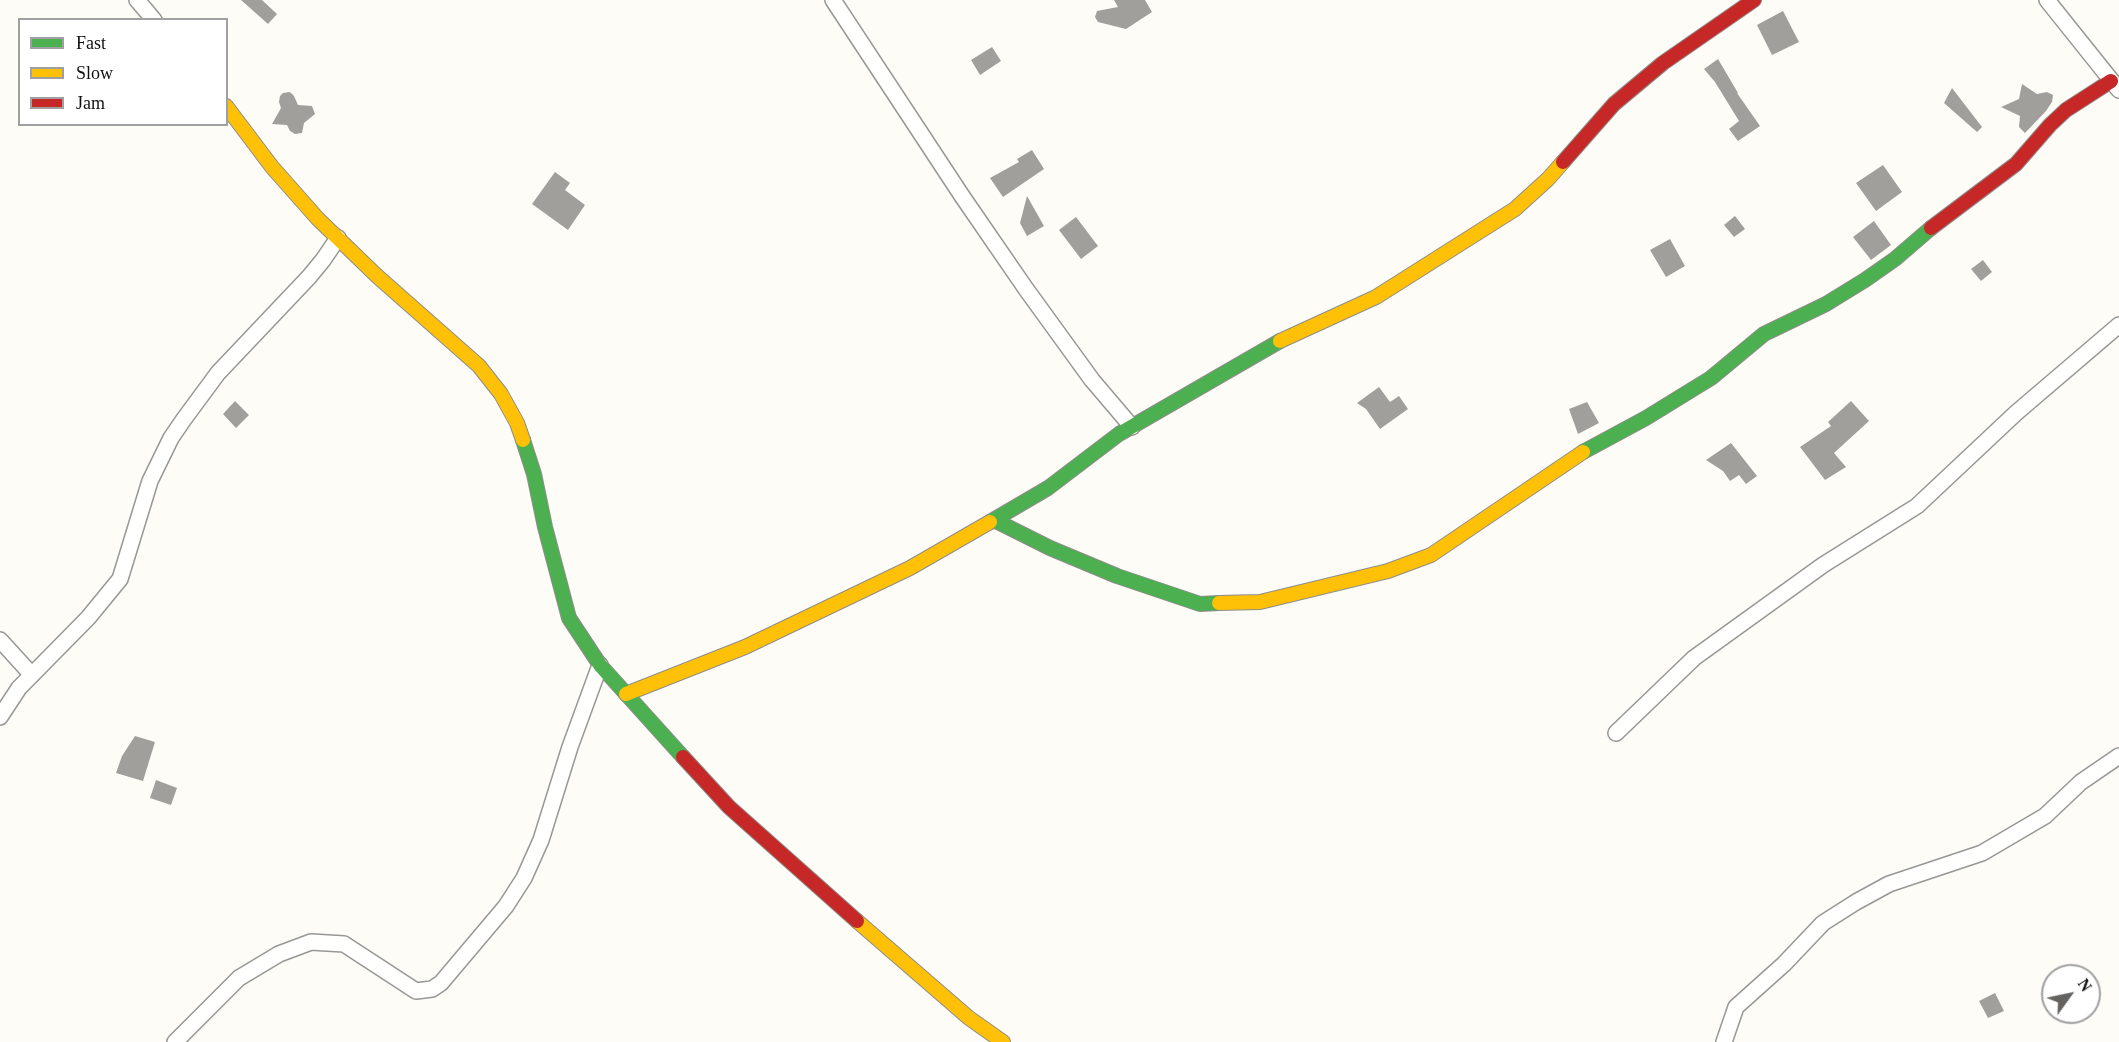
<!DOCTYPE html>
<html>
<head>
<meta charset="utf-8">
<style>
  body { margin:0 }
  #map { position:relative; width:2119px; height:1042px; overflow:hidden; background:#fdfcf7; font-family:"Times New Roman",serif }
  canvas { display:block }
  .legend { position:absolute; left:18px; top:18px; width:210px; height:108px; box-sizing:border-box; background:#fff; border:2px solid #a0a0a0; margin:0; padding:8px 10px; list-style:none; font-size:18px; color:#111 }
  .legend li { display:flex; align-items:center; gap:12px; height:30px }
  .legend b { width:30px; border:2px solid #a0a0a0 }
  .north { position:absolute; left:2041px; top:964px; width:60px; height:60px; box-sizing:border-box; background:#fff; border:2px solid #a0a0a0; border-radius:50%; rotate:57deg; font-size:16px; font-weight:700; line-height:24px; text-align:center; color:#111 }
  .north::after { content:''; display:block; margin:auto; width:21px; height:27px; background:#646362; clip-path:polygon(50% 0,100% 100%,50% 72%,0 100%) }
</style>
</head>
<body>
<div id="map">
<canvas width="2119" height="1042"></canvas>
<ul class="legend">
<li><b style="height:8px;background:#4caf50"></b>Fast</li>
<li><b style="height:8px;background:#ffc107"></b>Slow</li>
<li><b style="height:8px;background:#c62828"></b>Jam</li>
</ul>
<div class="north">N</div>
</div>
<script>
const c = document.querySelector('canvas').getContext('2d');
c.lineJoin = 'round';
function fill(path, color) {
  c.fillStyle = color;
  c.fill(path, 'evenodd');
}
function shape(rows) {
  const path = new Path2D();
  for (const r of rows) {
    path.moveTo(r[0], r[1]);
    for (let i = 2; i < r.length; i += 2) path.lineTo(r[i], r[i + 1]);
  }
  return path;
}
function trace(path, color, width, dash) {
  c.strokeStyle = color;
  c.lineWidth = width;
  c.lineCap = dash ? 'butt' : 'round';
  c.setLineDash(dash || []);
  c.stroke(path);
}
fill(shape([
  [241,0,262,0,277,14,268,24],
  [1114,0,1145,0,1152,12,1126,29,1098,22,1095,17,1097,11,1118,7],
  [1783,11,1799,42,1772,55,1757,25],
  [992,47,1001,61,980,75,971,60],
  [1718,59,1738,93,1737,93,1760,126,1738,141,1729,129,1739,121,1715,82,1704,69],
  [2022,84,2037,94,2047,92,2053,95,2052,102,2046,111,2025,133,2019,127,2020,116,2001,107,2019,99],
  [1952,88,1982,127,1977,132,1944,103],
  [290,92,294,96,298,105,312,106,315,114,304,123,302,133,295,134,290,131,287,125,272,124,281,108,279,102,280,96,283,93],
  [1032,150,1044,169,1003,197,990,178,1019,162,1017,159],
  [1883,165,1902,192,1876,211,1856,183],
  [555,172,570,183,565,190,585,205,568,230,532,204],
  [1027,196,1044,226,1027,236,1020,223],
  [1735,216,1745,229,1734,237,1724,225],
  [1076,217,1098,246,1081,259,1059,230],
  [1874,221,1891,245,1871,260,1853,237],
  [1670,239,1685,266,1666,277,1650,250],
  [1983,260,1992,272,1981,281,1971,269],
  [1379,387,1390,402,1399,396,1408,409,1380,429,1366,409,1357,403],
  [235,401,249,415,236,428,223,414],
  [1851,401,1869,421,1834,453,1846,467,1825,480,1800,447,1831,426,1828,422],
  [1587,402,1599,423,1578,434,1569,409],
  [1731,443,1757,476,1746,484,1739,475,1730,481,1723,471,1706,460],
  [135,736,155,742,143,781,116,773,122,756],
  [156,780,177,788,171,805,150,798],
  [1995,993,2004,1011,1988,1018,1979,1001]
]), '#a19f9c');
const street = shape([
  [137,0,154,20],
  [833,0,962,196,1026,289,1092,380,1132,427],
  [2047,0,2119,90],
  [0,640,32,675],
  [0,717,19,688,88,618,120,579,150,481,171,438,184,419,218,373,309,277,323,260,338,238],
  [1616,733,1694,658,1823,565,1917,506,2016,413,2119,325],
  [175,1042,239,978,279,954,311,942,344,944,416,991,432,989,441,983,506,906,524,878,541,840,570,747,600,665],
  [1724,1042,1736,1007,1784,964,1823,923,1856,902,1889,884,1982,853,2045,816,2081,782,2119,756]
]);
const fast = shape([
  [523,440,534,474,545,527,569,618,600,665,683,757],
  [1583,452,1646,418,1711,378,1764,334,1826,304,1865,280,1895,259,1931,228],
  [994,520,1050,548,1117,576,1200,604,1219,603],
  [990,522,1048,488,1119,434,1280,341]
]);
const slow = shape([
  [226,106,272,167,318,219,377,276,479,366,501,394,517,423,523,440],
  [1280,341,1376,297,1515,209,1548,179,1563,162],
  [1219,603,1260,602,1388,571,1431,555,1583,452],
  [626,694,745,647,910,568,990,522],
  [857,921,969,1018,1003,1042]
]);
const jam = shape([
  [1563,162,1614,104,1663,63,1754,0],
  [1931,228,2016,164,2050,125,2066,110,2111,81],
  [683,757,729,807,857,921]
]);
trace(street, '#979795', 18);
trace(fast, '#8e8d8b', 16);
trace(slow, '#8e8d8b', 16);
trace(jam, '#8e8d8b', 16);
trace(street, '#fffffe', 15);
trace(fast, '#4caf50', 14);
trace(slow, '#ffc107', 14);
trace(jam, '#c62828', 14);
</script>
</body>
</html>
